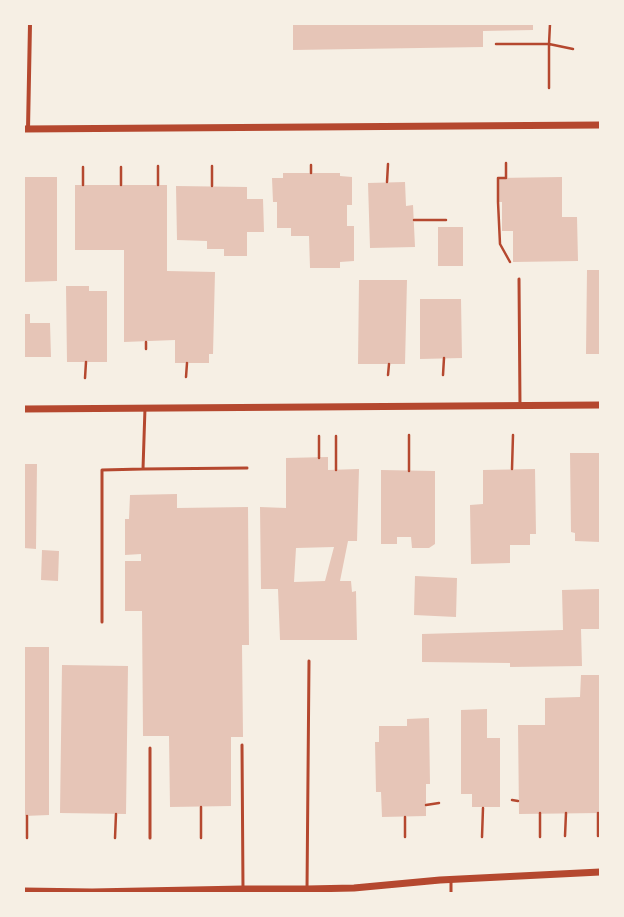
<!DOCTYPE html>
<html>
<head>
<meta charset="utf-8">
<style>
  body { margin:0 }
  #map { position:relative; width:624px; height:917px; overflow:hidden; background:#f6efe4; font-family:"Source Serif 4",serif }
  canvas { display:block }
  .frame { position:absolute; inset:0; border:25px solid #f6efe4; pointer-events:none }
</style>
</head>
<body>
<div id="map">
<canvas width="624" height="917"></canvas>
<div class="frame"></div>
</div>
<script>
const c = document.querySelector('canvas').getContext('2d');
c.lineJoin = 'round';
function fill(path, color) {
  c.fillStyle = color;
  c.fill(path, 'evenodd');
}
function shape(rows) {
  const path = new Path2D();
  for (const r of rows) {
    path.moveTo(r[0], r[1]);
    for (let i = 2; i < r.length; i += 2) path.lineTo(r[i], r[i + 1]);
  }
  return path;
}
function trace(path, color, width, dash) {
  c.strokeStyle = color;
  c.lineWidth = width;
  c.lineCap = dash ? 'butt' : 'round';
  c.setLineDash(dash || []);
  c.stroke(path);
}
fill(shape([
  [293,24,533,24,533,30,483,31,483,47,293,50],
  [283,173,340,173,340,176,352,177,352,205,347,205,347,226,354,226,354,261,340,262,340,268,310,268,309,236,291,236,291,228,277,228,277,202,273,202,272,178,283,178],
  [24,177,57,177,57,281,24,282],
  [562,177,562,217,577,217,578,261,513,262,513,231,502,231,502,202,498,202,498,178],
  [405,182,406,206,413,205,415,247,370,248,368,183],
  [75,185,167,185,167,271,215,272,213,354,209,354,209,363,175,363,175,340,124,342,124,250,75,250],
  [176,186,247,187,247,199,263,199,264,232,247,232,247,256,224,256,224,249,207,249,207,241,177,240],
  [438,227,463,227,463,266,438,266],
  [587,270,600,270,600,354,586,354],
  [359,280,407,280,405,364,358,364],
  [66,286,89,286,89,291,107,291,107,362,67,362],
  [420,299,461,299,462,358,420,359],
  [24,314,30,314,30,323,50,323,51,357,24,357],
  [570,453,600,453,600,542,575,541,575,533,571,532],
  [328,457,328,470,359,469,357,541,348,541,340,581,351,581,352,592,356,591,357,640,280,640,278,589,261,589,260,507,286,508,286,458],
  [334,547,325,581,294,582,296,548],
  [24,464,37,464,36,549,24,548],
  [535,469,536,534,530,534,530,545,510,545,510,563,471,564,470,505,483,504,483,470],
  [381,470,435,471,435,544,429,548,412,548,411,537,397,537,397,544,381,544],
  [177,494,177,508,248,507,249,645,242,645,243,737,231,737,231,806,170,807,169,736,143,736,142,611,125,611,125,561,141,561,141,554,125,555,125,519,129,519,130,495],
  [42,550,59,551,58,581,41,580],
  [415,576,457,578,456,617,414,615],
  [600,589,600,629,581,629,582,666,510,667,510,663,422,662,422,634,563,630,562,590],
  [24,647,49,647,49,815,24,816],
  [62,665,128,666,126,814,60,813],
  [581,675,600,675,600,813,519,814,518,725,545,725,545,698,580,697],
  [487,709,487,738,500,738,500,807,472,807,472,794,461,794,461,710],
  [429,718,430,784,426,784,426,816,382,817,381,792,376,792,375,742,379,742,379,726,407,726,407,719]
]), '#e6c5b7');
trace(shape([
  [550,24,549,44,573,49],
  [496,44,549,44,549,88],
  [506,163,506,178,498,178,498,202,500,244,510,262],
  [158,166,158,185],
  [311,173,311,165],
  [387,182,388,164],
  [83,185,83,167],
  [121,185,121,167],
  [212,186,212,166],
  [414,220,446,220],
  [146,349,146,342],
  [388,375,389,364],
  [443,375,444,358],
  [186,377,187,363],
  [85,378,86,362],
  [319,436,319,458],
  [512,469,513,435],
  [336,470,336,436],
  [409,471,409,435],
  [512,800,518,801],
  [426,805,439,803],
  [598,813,598,836],
  [565,836,566,813],
  [405,837,405,817],
  [482,837,483,808],
  [540,837,540,813],
  [27,838,27,816],
  [115,838,116,814],
  [201,838,201,807]
]), '#b5482f', 2.5);
trace(shape([
  [519,279,520,406],
  [143,469,247,468],
  [102,622,102,470,143,469,145,408],
  [242,745,243,889],
  [150,748,150,838],
  [451,880,451,893],
  [307,889,309,661]
]), '#b5482f', 3);
trace(shape([
  [28,129,30,24]
]), '#b5482f', 4);
trace(shape([
  [24,129,600,125],
  [24,409,600,405],
  [24,891,92,892,243,889,307,889,354,888,440,880,600,872]
]), '#b5482f', 7);
</script>
</body>
</html>
